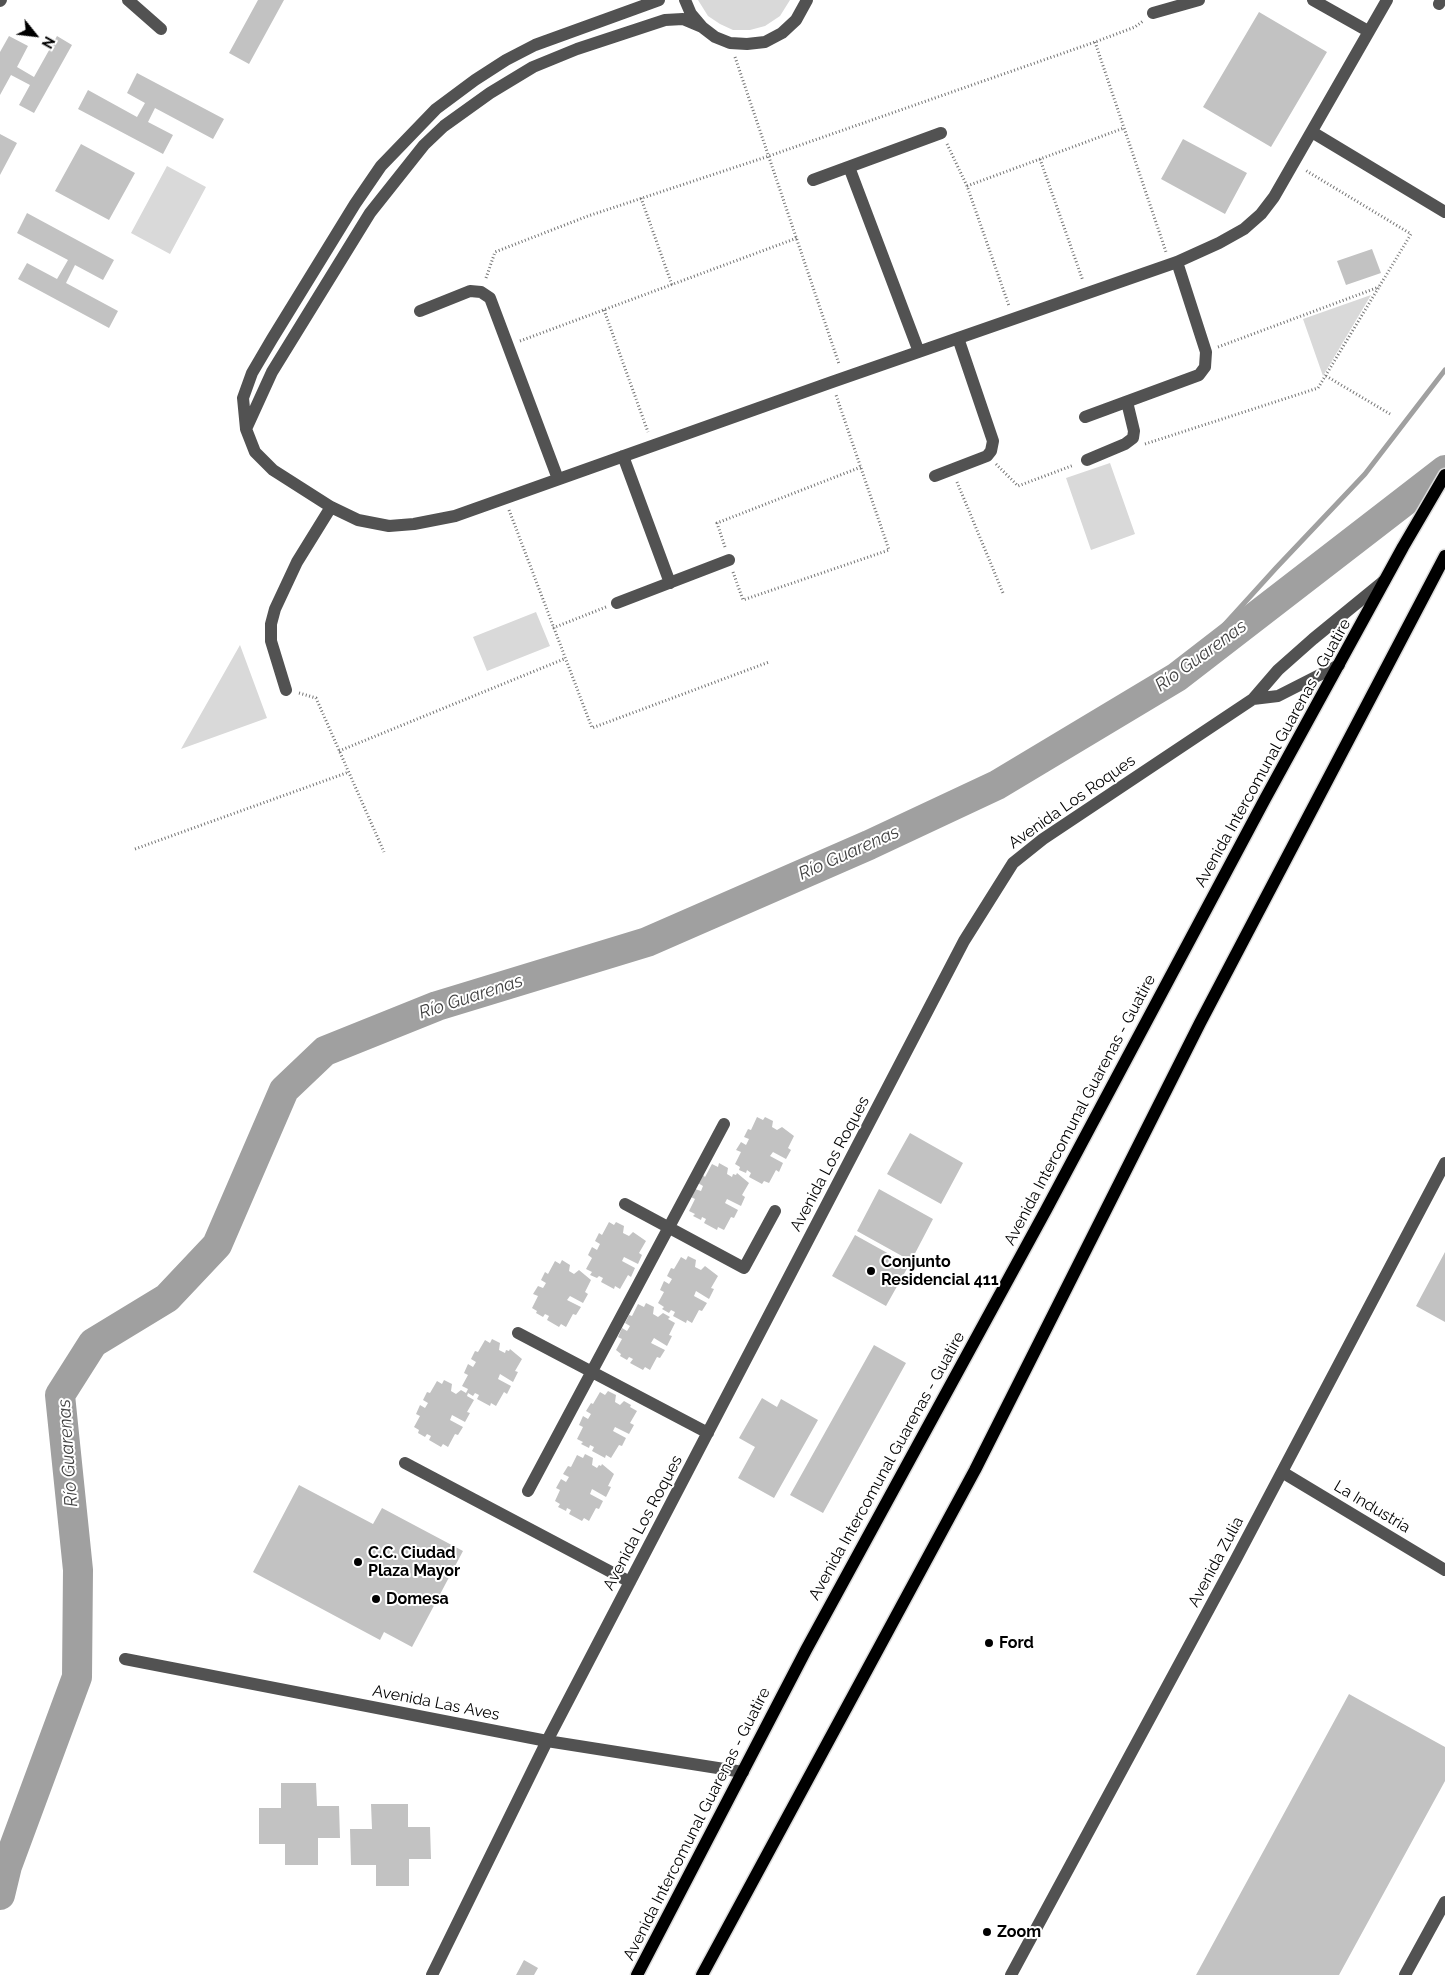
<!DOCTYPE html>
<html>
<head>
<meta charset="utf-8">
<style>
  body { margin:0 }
  #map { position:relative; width:1445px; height:1975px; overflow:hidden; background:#fff; font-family:Raleway,sans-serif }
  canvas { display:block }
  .north { position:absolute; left:10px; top:10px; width:50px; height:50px; -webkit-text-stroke:4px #fff; paint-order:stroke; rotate:119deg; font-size:14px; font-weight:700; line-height:20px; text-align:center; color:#000 }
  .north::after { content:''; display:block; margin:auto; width:18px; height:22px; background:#000; clip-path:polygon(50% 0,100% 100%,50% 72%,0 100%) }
</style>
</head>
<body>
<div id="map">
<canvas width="1445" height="1975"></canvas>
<div class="north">N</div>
</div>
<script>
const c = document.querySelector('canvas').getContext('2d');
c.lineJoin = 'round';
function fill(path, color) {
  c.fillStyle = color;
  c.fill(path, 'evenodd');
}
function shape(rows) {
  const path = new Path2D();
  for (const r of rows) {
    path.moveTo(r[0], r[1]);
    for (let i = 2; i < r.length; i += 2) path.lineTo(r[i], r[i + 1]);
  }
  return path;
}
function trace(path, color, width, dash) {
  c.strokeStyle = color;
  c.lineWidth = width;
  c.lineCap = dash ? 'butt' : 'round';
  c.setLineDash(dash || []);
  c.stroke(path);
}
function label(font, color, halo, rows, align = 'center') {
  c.font = font + ' Raleway,sans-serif';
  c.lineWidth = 4;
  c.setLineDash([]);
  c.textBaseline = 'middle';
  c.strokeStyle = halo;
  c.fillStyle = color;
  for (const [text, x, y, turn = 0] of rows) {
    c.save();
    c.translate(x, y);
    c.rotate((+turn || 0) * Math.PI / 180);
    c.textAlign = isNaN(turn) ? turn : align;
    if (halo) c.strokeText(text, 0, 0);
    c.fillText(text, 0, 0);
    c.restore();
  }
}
fill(shape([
  [698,0,790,0,780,16,765,26,750,30,733,30,720,24,708,16],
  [167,166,206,187,170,254,131,233],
  [1371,295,1323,376,1303,319],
  [1110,463,1135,534,1091,550,1066,478],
  [536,612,550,646,487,671,473,637],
  [240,645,267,718,181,749]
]), '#d9d9d9');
trace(shape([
  [1177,677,1276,568,1365,474,1445,370]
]), '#a0a0a0', 5);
trace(shape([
  [0,1895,7,1866,77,1677,78,1570,60,1395,93,1343,167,1298,217,1245,284,1090,325,1051,437,1006,647,942,869,845,997,785,1177,677,1445,470]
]), '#a0a0a0', 30);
fill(shape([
  [258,0,284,0,249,64,229,53],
  [1259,12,1327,52,1271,147,1203,107],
  [9,36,28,46,17,67,34,77,57,36,72,45,34,113,19,105,30,85,11,75,0,95,0,52],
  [137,73,224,119,213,139,155,108,148,122,173,135,163,154,78,109,88,90,137,117,145,103,127,93],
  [0,134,17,143,0,175],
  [1183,139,1247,173,1225,214,1161,179],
  [81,144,135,173,109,220,55,191],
  [27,213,114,260,103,280,75,265,66,283,118,311,109,328,18,279,27,263,57,279,68,260,17,233],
  [1372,249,1381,273,1346,285,1337,261],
  [757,1117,763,1120,765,1117,773,1121,772,1127,777,1130,782,1127,794,1136,788,1148,791,1150,786,1159,773,1152,770,1156,783,1163,779,1172,776,1170,769,1183,764,1181,762,1184,749,1177,751,1173,747,1170,746,1173,739,1170,740,1167,735,1164,741,1152,736,1150,741,1142,746,1145,749,1139,744,1137,748,1129,751,1130],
  [910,1133,963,1163,941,1204,887,1174],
  [719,1163,728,1168,727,1174,732,1177,733,1174,736,1175,737,1173,749,1183,742,1195,745,1197,741,1206,727,1199,725,1203,738,1210,734,1218,731,1217,724,1230,718,1227,717,1230,704,1223,706,1219,702,1217,701,1220,693,1216,695,1214,689,1211,695,1199,691,1197,695,1189,701,1191,703,1186,698,1183,703,1175,705,1177,712,1164,718,1167],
  [879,1189,933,1219,911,1261,857,1231],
  [609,1222,614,1225,616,1222,624,1226,623,1233,629,1236,633,1232,646,1241,639,1253,642,1255,638,1264,624,1257,622,1261,635,1268,631,1277,628,1275,620,1289,615,1286,614,1289,601,1282,603,1278,599,1276,597,1278,590,1275,592,1272,586,1269,592,1258,588,1255,592,1247,597,1250,600,1244,595,1241,599,1233,602,1235],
  [855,1235,909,1265,886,1306,832,1276],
  [1445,1252,1445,1322,1416,1306],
  [688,1256,696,1260,695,1267,701,1270,705,1266,718,1276,711,1288,714,1289,709,1299,696,1291,694,1296,707,1303,702,1311,699,1310,692,1323,687,1320,686,1323,673,1316,675,1312,671,1310,669,1313,662,1309,664,1307,658,1303,664,1292,660,1290,664,1281,669,1284,672,1279,667,1276,671,1268,674,1269,681,1257,686,1260],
  [562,1260,570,1265,569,1271,574,1274,579,1270,591,1280,585,1292,588,1294,583,1303,570,1296,567,1300,581,1307,576,1315,573,1314,566,1327,561,1324,559,1327,547,1320,549,1316,545,1314,543,1317,536,1313,537,1311,532,1308,538,1296,533,1294,538,1286,543,1288,546,1283,541,1280,545,1272,548,1274,555,1261,560,1264],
  [646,1303,654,1307,653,1314,658,1317,663,1313,670,1317,668,1319,675,1323,669,1335,672,1336,667,1346,654,1338,651,1343,665,1350,660,1358,657,1357,650,1370,645,1367,643,1370,630,1363,633,1359,629,1357,627,1360,620,1356,621,1354,616,1350,622,1339,618,1337,622,1328,627,1331,630,1326,625,1323,629,1315,632,1316,638,1304,644,1307],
  [492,1339,500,1343,499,1350,505,1353,506,1350,509,1351,510,1349,522,1359,515,1371,518,1372,513,1382,500,1374,498,1379,511,1386,507,1394,504,1392,496,1406,491,1403,490,1406,477,1399,479,1395,475,1393,473,1396,468,1393,467,1396,474,1400,467,1412,470,1413,465,1422,452,1415,450,1420,463,1427,458,1435,455,1434,448,1447,443,1444,441,1447,429,1440,431,1436,427,1434,425,1437,418,1433,419,1430,414,1427,420,1416,416,1414,420,1405,425,1408,428,1403,423,1400,427,1392,430,1393,437,1381,442,1384,444,1380,452,1384,451,1391,456,1394,461,1390,466,1393,468,1389,462,1386,468,1375,464,1373,468,1364,473,1367,476,1362,471,1359,475,1351,478,1352,485,1340,490,1343],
  [874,1345,906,1363,823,1513,790,1495],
  [608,1391,616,1395,615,1402,620,1405,624,1401,631,1405,630,1407,637,1411,630,1423,634,1425,629,1434,615,1427,613,1431,626,1438,622,1446,619,1445,611,1458,606,1455,605,1458,592,1451,594,1447,590,1445,589,1448,581,1444,583,1442,577,1439,583,1427,579,1425,583,1416,588,1419,591,1414,586,1411,591,1403,593,1404,600,1392,605,1395],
  [762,1398,777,1407,781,1399,818,1420,774,1498,738,1478,755,1447,739,1438],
  [585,1454,593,1458,592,1465,597,1468,599,1465,601,1466,602,1464,614,1474,608,1486,611,1487,606,1497,592,1489,590,1494,603,1501,599,1509,596,1508,589,1521,584,1518,582,1521,569,1514,571,1510,567,1508,566,1511,558,1507,560,1504,555,1501,560,1490,556,1488,561,1479,566,1482,569,1477,563,1474,568,1466,571,1467,577,1455,583,1458],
  [299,1485,373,1524,382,1508,463,1551,412,1647,384,1632,380,1640,253,1572],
  [1349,1694,1445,1747,1445,1781,1339,1975,1196,1975],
  [281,1783,316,1783,317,1806,339,1806,340,1838,318,1838,318,1865,285,1865,285,1844,259,1844,259,1808,281,1808],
  [371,1804,408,1804,408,1827,430,1827,431,1859,409,1859,409,1886,376,1886,376,1865,351,1865,350,1829,372,1829],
  [524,1960,538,1968,534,1975,516,1975]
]), '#c2c2c2');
const major = shape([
  [637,1975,806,1650,1046,1210,1265,799,1403,547,1445,475],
  [702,1975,975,1470,1200,1023,1445,556]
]);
trace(major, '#dbdbdb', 15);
trace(shape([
  [1095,42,1166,252],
  [735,57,839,364],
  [947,144,967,186,1009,306],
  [1040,159,1083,281],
  [967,186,1124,128],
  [641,198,672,285],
  [486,278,495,252,588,216,769,156,1095,42,1135,27,1143,21],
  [604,310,648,432],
  [520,341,797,238],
  [1218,347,1379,287],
  [1326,376,1390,414],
  [1145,444,1318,388,1411,234,1305,170],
  [996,464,1018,486,1074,465],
  [957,482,1003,593],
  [509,510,592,728,769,662],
  [725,547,717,523,861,467],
  [733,572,743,600,889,550,836,395],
  [553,628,606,607],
  [299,693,316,698,384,852],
  [339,751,564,659],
  [135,849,349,772]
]), '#747474', 3, [1, 2.5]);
trace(shape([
  [128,0,161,29],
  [659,0,535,45,506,60,475,80,436,109,381,166,355,204,272,339,252,373,243,398,246,429,255,452,273,470,331,507,358,520,389,526,414,524,455,516,832,382,1177,262,1219,243,1244,229,1261,214,1274,197,1387,0],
  [685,0,691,14,702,27,715,37,730,43,747,44,765,42,782,33,796,20,807,0],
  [1313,0,1368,31],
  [0,1,1,0],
  [1439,4,1441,0],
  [1153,13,1199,0],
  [1312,132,1445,212],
  [849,167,919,352],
  [813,180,941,133],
  [420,311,470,291,481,292,490,298,558,479],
  [1085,417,1199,375,1205,367,1206,352,1177,262],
  [246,429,272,372,370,213,424,145,444,126,490,93,533,67,577,49,665,20,683,19,702,27],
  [623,456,670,583],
  [1087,460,1125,444,1133,438,1134,431,1127,402],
  [935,476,987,456,991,451,993,441,958,338],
  [617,603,729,560],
  [286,690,271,641,271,624,275,609,297,562,331,507],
  [1253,699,1278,696,1339,665],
  [625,1204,744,1268,775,1211],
  [518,1333,708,1433],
  [405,1463,630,1582],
  [1282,1472,1445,1570],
  [528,1491,724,1124],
  [125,1659,547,1741,743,1772],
  [432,1975,547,1741,964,941,1013,863,1043,839,1253,699,1278,670,1313,639,1384,581],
  [1011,1975,1236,1559,1445,1163],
  [1405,1975,1445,1902]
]), '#525252', 12);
trace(major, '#000', 12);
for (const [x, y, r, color] of [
  [871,1271,5,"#000"],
  [358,1562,5,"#000"],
  [376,1599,5,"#000"],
  [989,1643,5,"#000"],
  [987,1932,5,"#000"]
]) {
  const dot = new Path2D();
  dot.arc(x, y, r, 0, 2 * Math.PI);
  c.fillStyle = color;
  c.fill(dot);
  trace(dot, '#fff', 2);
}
label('16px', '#000', '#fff', [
  ["Avenida Intercomunal Guarenas - Guatire",1273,753,-61],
  ["Avenida Los Roques",1072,802,-35],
  ["Avenida Intercomunal Guarenas - Guatire",1080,1110,-62],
  ["Avenida Los Roques",830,1164,-62],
  ["Avenida Intercomunal Guarenas - Guatire",887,1466,-61],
  ["La Industria",1372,1507,31],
  ["Avenida Los Roques",643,1523,-62],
  ["Avenida Zulia",1216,1562,-62],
  ["Avenida Las Aves",436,1703,11],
  ["Avenida Intercomunal Guarenas - Guatire",697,1824,-63]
]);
label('bold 16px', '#000', '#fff', [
  ["Conjunto",881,1262],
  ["Residencial 411",881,1280],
  ["C.C. Ciudad",368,1553],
  ["Plaza Mayor",368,1571],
  ["Domesa",386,1599],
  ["Ford",999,1643],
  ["Zoom",997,1932]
], 'left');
label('italic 18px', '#414141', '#fff', [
  ["Río Guarenas",1201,656,-36],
  ["Río Guarenas",849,853,-24],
  ["Río Guarenas",471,997,-18],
  ["Río Guarenas",68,1453,-94]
]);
</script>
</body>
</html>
